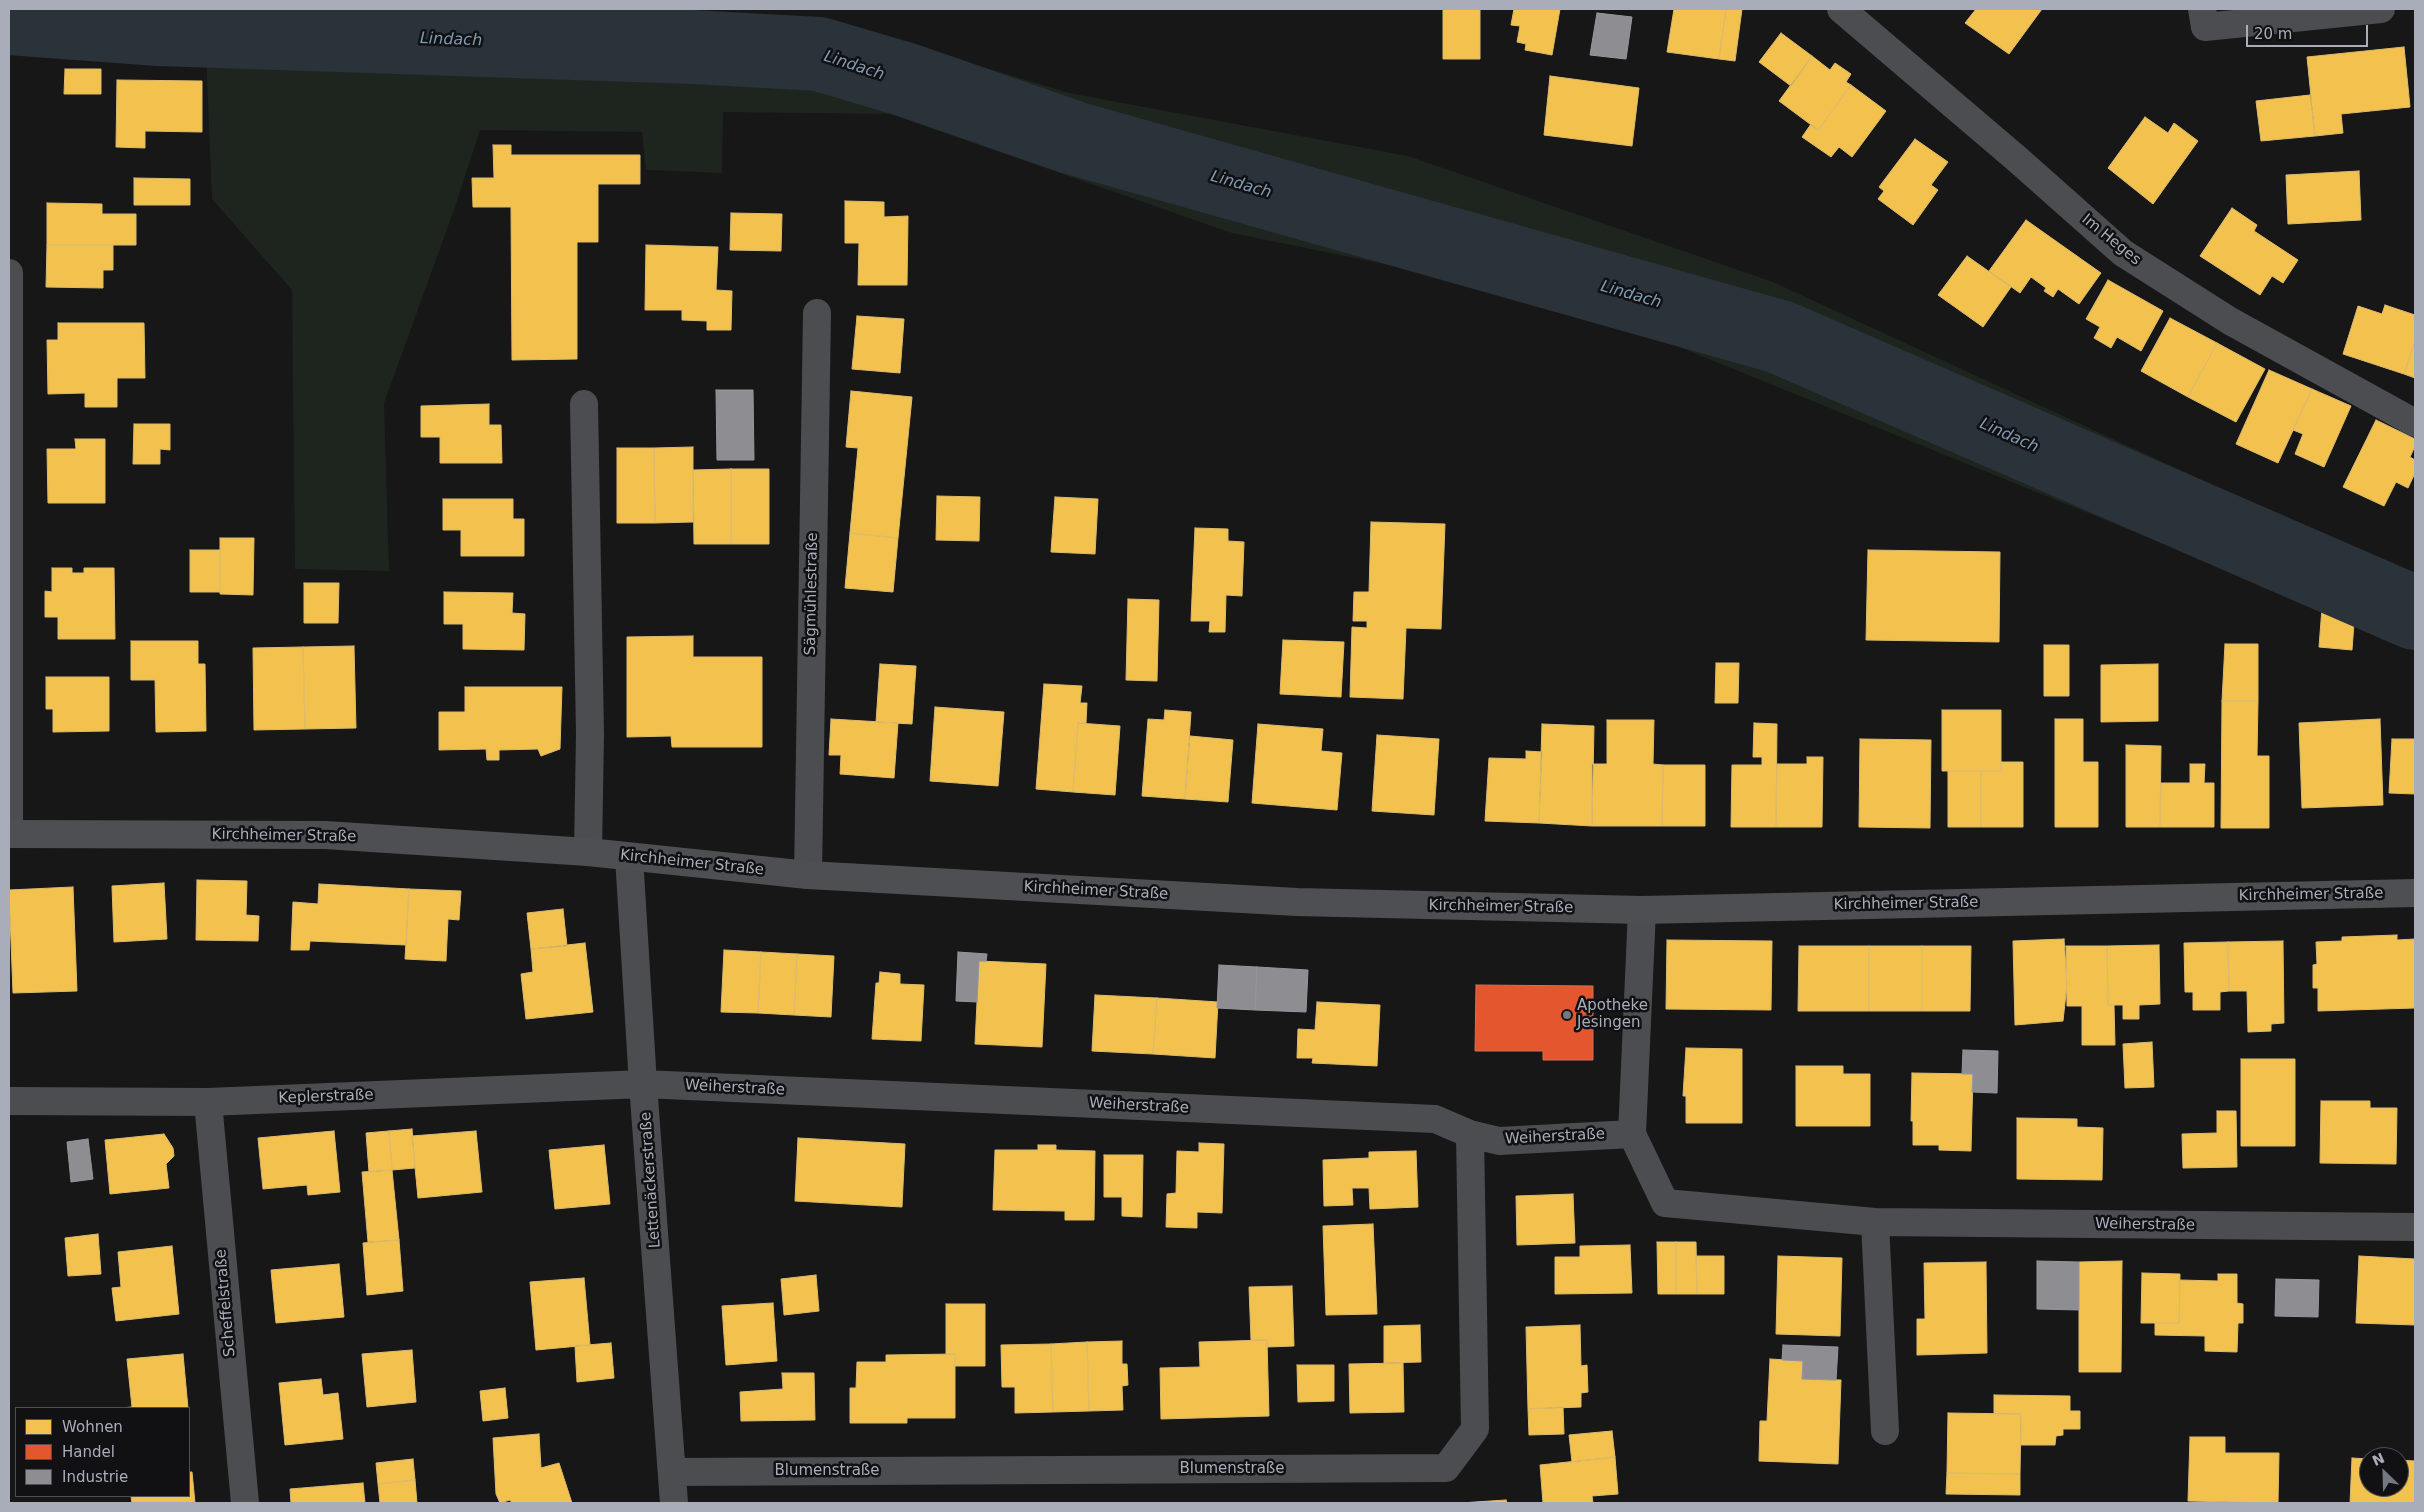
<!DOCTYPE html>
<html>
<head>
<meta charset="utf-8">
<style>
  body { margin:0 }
  #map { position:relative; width:2424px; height:1512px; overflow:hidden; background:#171717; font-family:"DejaVu Sans",sans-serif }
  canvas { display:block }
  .frame { position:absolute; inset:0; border:10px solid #a8adb9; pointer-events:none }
  .legend { position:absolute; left:15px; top:1407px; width:175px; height:90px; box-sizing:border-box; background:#111113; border:1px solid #4d4f55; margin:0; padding:6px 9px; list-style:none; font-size:15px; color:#a8adb9 }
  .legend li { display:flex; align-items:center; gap:10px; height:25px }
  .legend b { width:25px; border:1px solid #4d4f55 }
  .north { position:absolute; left:2359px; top:1447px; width:50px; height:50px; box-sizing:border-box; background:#111113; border:1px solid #4d4f55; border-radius:50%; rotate:336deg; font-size:14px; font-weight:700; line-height:20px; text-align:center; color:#a8adb9 }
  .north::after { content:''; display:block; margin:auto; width:18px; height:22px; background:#757880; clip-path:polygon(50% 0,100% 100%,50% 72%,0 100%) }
  .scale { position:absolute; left:2246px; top:25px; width:122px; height:22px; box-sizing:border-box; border:2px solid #a8adb9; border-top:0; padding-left:6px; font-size:15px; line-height:18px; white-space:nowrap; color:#a8adb9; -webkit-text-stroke:4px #111113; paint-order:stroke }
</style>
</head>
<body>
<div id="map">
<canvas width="2424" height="1512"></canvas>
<div class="frame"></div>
<ul class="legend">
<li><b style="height:14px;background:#f2c14e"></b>Wohnen</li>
<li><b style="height:14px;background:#e4572e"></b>Handel</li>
<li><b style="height:14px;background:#8d8d92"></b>Industrie</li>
</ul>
<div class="north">N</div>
<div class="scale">20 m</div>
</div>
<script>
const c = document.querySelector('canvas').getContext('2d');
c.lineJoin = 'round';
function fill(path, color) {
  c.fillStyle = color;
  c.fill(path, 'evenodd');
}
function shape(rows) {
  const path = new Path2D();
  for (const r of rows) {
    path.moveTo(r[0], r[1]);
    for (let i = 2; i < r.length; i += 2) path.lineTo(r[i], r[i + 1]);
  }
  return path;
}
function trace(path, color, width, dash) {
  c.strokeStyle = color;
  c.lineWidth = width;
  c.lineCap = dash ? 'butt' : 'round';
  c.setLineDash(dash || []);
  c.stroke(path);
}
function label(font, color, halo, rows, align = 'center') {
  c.font = font + ' "DejaVu Sans",sans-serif';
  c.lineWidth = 5;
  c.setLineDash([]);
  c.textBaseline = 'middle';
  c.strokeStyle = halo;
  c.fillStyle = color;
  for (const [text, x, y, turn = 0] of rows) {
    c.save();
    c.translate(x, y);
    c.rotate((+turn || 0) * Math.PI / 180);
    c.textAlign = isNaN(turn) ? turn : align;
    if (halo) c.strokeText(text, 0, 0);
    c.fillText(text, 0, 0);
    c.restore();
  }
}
fill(shape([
  [9,9,579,9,854,28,1069,93,1408,156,1773,282,2295,523,2265,585,1566,301,1232,233,890,114,723,112,722,173,646,170,642,132,480,130,454,210,384,403,389,571,295,569,292,290,212,199,206,53,9,39]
]), '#1d251e');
const homes = shape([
  [1443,9,1480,9,1480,59,1443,59,1443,9],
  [1514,9,1560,9,1552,55,1525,50,1526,44,1517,42,1520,26,1511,25,1514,9],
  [1674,9,1726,9,1719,59,1667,52,1674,9],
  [1726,9,1742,9,1735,61,1719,59,1726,9],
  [1976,9,2042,9,2009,54,1965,23,1976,9],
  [1781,33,1812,56,1791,86,1759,62,1781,33],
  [2404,47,2410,107,2341,114,2343,133,2315,136,2307,57,2404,47],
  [1812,56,1830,70,1835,63,1851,74,1846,82,1851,85,1818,130,1779,101,1812,56],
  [65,69,101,69,101,94,64,94,65,69],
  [1550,76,1639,88,1632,146,1544,135,1550,76],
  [117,80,202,81,202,132,145,131,145,148,116,147,117,80],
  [1851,85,1886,111,1852,157,1839,147,1831,157,1802,137,1811,124,1818,130,1851,85],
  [2310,95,2315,136,2261,141,2256,101,2310,95],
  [2145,117,2168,133,2174,123,2198,141,2153,204,2108,168,2145,117],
  [1915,139,1948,162,1931,185,1938,190,1913,225,1878,199,1884,191,1879,187,1915,139],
  [493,145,511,145,511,155,640,155,640,184,598,184,598,242,577,242,577,359,512,360,511,207,473,207,472,178,494,178,493,145],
  [2359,171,2361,220,2288,224,2286,175,2359,171],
  [134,178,190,179,190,205,134,205,134,178],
  [845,201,884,202,884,217,908,216,907,285,858,285,859,243,845,243,845,201],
  [47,203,102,204,102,214,136,214,136,245,47,245,47,203],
  [2232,208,2257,225,2254,231,2298,260,2283,283,2272,276,2260,295,2200,256,2232,208],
  [731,213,782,214,781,251,730,250,731,213],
  [2026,220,2101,273,2079,304,2058,289,2053,297,2044,291,2046,288,2031,277,2020,293,1989,271,2026,220],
  [47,245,113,245,113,270,103,270,103,288,46,287,47,245],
  [646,245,718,247,716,290,732,291,731,330,707,330,707,321,682,320,682,310,645,310,646,245],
  [1967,256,2011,287,1983,327,1938,295,1967,256],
  [2108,280,2163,311,2141,351,2117,337,2111,348,2094,338,2100,327,2086,319,2108,280],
  [2385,305,2415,315,2415,341,2404,374,2343,354,2358,306,2382,314,2385,305],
  [857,316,904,319,900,373,852,369,857,316],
  [2170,318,2217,343,2188,397,2141,371,2170,318],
  [58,323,144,323,145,378,117,378,117,407,85,407,85,393,48,394,47,340,58,340,58,323],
  [2415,341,2415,378,2404,374,2415,341],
  [2217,343,2265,369,2236,422,2188,397,2217,343],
  [2269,370,2312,389,2278,463,2236,444,2269,370],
  [2312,389,2351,406,2324,467,2295,454,2303,434,2293,430,2312,389],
  [851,391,912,397,898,538,850,533,858,448,846,447,851,391],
  [489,404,489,425,501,425,502,463,440,463,440,437,421,437,421,406,489,404],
  [2376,420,2415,439,2415,446,2410,457,2415,460,2415,473,2408,488,2396,482,2384,506,2343,487,2376,420],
  [134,424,170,424,170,450,160,449,160,464,133,464,134,424],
  [75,439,105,439,105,503,48,503,47,449,76,449,75,439],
  [693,447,693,522,655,523,654,448,693,447],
  [617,448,654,448,655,523,617,523,617,448],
  [731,469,731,544,694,544,693,470,731,469],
  [731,469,769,469,769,544,731,544,731,469],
  [937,496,980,497,979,541,936,540,937,496],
  [1055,497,1098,499,1095,554,1051,552,1055,497],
  [443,499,513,499,513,519,524,519,524,556,461,556,461,530,443,530,443,499],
  [1371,522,1445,524,1441,629,1406,628,1403,699,1350,697,1352,627,1367,628,1367,621,1353,621,1354,592,1369,592,1371,522],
  [1195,528,1228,529,1228,541,1244,542,1242,596,1226,595,1225,632,1209,632,1210,621,1191,621,1195,528],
  [850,533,898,538,893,592,845,588,850,533],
  [220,538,254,538,253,595,220,594,220,538],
  [190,550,220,550,220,592,190,592,190,550],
  [1868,550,2000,552,1999,642,1866,640,1868,550],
  [52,568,72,568,72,573,84,573,84,568,114,568,115,639,58,639,58,617,45,617,45,591,52,592,52,568],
  [304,583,339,583,338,623,304,623,304,583],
  [444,592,513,593,512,613,525,614,524,650,463,649,463,624,444,624,444,592],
  [1128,599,1159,600,1157,681,1126,680,1128,599],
  [2322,608,2355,610,2352,650,2319,647,2322,608],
  [693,636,693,657,762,657,762,747,672,747,671,736,627,737,627,637,693,636],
  [1283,640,1344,642,1341,697,1280,694,1283,640],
  [131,641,198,641,198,664,205,664,206,731,156,732,155,680,131,680,131,641],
  [2225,644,2258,644,2258,701,2222,701,2225,644],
  [2044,645,2069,645,2069,696,2044,696,2044,645],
  [354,646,356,728,305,729,303,647,354,646],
  [303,647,305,729,254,730,253,648,303,647],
  [1716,663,1739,663,1738,703,1715,703,1716,663],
  [880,664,916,666,912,724,876,722,880,664],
  [2158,664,2158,721,2101,722,2101,665,2158,664],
  [46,677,109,677,109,731,53,732,53,709,46,709,46,677],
  [1044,684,1082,686,1080,703,1087,703,1086,723,1078,723,1073,792,1036,789,1044,684],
  [465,687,562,687,560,749,541,756,538,749,499,750,499,760,487,760,486,749,439,750,439,712,465,712,465,687],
  [2222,701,2258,701,2257,756,2269,756,2269,828,2221,828,2222,701],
  [935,707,1004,712,998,786,930,781,935,707],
  [1165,710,1191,712,1185,799,1142,796,1148,719,1164,720,1165,710],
  [1942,710,2001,710,2001,771,1942,771,1942,710],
  [831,719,898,723,894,778,840,774,841,755,829,755,831,719],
  [2055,719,2083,719,2083,762,2098,762,2098,827,2055,827,2055,719],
  [2380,719,2383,805,2302,808,2299,723,2380,719],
  [1607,720,1654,720,1653,764,1663,765,1662,826,1592,826,1592,764,1607,764,1607,720],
  [1078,723,1120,726,1115,795,1073,792,1078,723],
  [1754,723,1777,724,1776,827,1731,827,1732,765,1762,765,1762,757,1753,757,1754,723],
  [1258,724,1323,729,1321,751,1342,753,1337,810,1252,803,1258,724],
  [1542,724,1594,726,1592,826,1539,823,1542,724],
  [1377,735,1439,739,1434,815,1372,811,1377,735],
  [1190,736,1233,740,1228,802,1185,799,1190,736],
  [1860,739,1931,740,1930,828,1859,827,1860,739],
  [2392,739,2415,739,2415,794,2389,793,2392,739],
  [2126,745,2161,746,2160,827,2126,827,2126,745],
  [1526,751,1542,752,1539,823,1485,821,1489,758,1526,759,1526,751],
  [1807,757,1823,757,1822,827,1776,827,1777,764,1807,764,1807,757],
  [2001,762,2023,762,2023,827,1981,827,1981,771,2001,771,2001,762],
  [2190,764,2205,764,2204,783,2214,783,2214,827,2160,827,2161,783,2190,783,2190,764],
  [1663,765,1705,765,1705,826,1662,826,1663,765],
  [1948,771,1981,771,1981,827,1948,827,1948,771],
  [197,880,247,881,246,915,259,916,258,941,196,940,197,880],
  [164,883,167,939,114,942,112,886,164,883],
  [319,884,409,889,406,945,310,941,309,950,291,950,293,902,318,904,319,884],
  [73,887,77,991,13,993,9,890,73,887],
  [409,889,461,891,459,920,448,919,446,961,405,959,409,889],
  [563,909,567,946,531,949,527,913,563,909],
  [2397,935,2397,940,2415,939,2415,1008,2318,1011,2318,988,2313,988,2313,965,2317,964,2316,942,2342,941,2342,937,2397,935],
  [2064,939,2067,984,2063,1021,2015,1025,2013,941,2064,939],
  [1667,940,1772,941,1771,1010,1666,1009,1667,940],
  [2283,941,2284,1023,2271,1024,2271,1031,2248,1032,2247,991,2229,991,2228,942,2283,941],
  [2228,942,2229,991,2220,992,2220,1010,2193,1010,2193,992,2185,992,2184,943,2228,942],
  [585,943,593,1012,526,1019,521,974,533,972,531,949,585,943],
  [2159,945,2160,1004,2139,1005,2139,1019,2123,1019,2123,1005,2108,1005,2107,946,2159,945],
  [1799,946,1869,946,1869,1011,1798,1011,1799,946],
  [1869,946,1922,946,1922,1011,1869,1011,1869,946],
  [1922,946,1971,946,1970,1011,1922,1011,1922,946],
  [2066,946,2107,946,2108,1005,2114,1005,2115,1045,2082,1045,2082,1006,2067,1006,2066,946],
  [724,950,761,952,758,1013,721,1012,724,950],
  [761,952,797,954,794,1015,758,1013,761,952],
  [797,954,834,956,831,1017,794,1015,797,954],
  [979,961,1046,964,1042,1047,975,1044,979,961],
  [880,972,900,974,900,984,924,985,921,1041,872,1039,876,983,879,983,880,972],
  [1095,995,1157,998,1153,1054,1092,1051,1095,995],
  [1157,998,1218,1002,1215,1058,1153,1054,1157,998],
  [1317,1002,1380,1005,1377,1066,1312,1063,1313,1058,1297,1058,1298,1029,1315,1030,1317,1002],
  [2152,1042,2154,1087,2125,1088,2123,1044,2152,1042],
  [1686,1048,1742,1049,1742,1123,1686,1123,1686,1096,1683,1096,1686,1048],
  [2241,1059,2295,1059,2295,1146,2241,1146,2241,1059],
  [1796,1066,1843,1066,1843,1074,1870,1074,1870,1126,1796,1126,1796,1066],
  [1912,1073,1973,1074,1971,1151,1939,1150,1939,1145,1913,1145,1913,1121,1911,1121,1912,1073],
  [2321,1101,2370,1101,2370,1108,2397,1108,2396,1164,2320,1163,2321,1101],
  [2217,1111,2236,1111,2237,1167,2183,1168,2182,1134,2217,1133,2217,1111],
  [2017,1118,2077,1119,2077,1127,2103,1128,2102,1180,2017,1179,2017,1118],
  [412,1129,415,1168,392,1170,389,1131,412,1129],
  [334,1131,340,1192,308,1195,307,1185,263,1189,258,1138,334,1131],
  [389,1131,392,1170,369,1172,366,1133,389,1131],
  [476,1131,482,1192,418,1198,412,1136,476,1131],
  [164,1134,173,1148,174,1156,166,1164,169,1188,110,1194,105,1140,164,1134],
  [798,1138,905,1144,902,1207,795,1201,798,1138],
  [1199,1143,1224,1144,1222,1213,1197,1212,1197,1228,1166,1227,1167,1194,1176,1193,1177,1151,1199,1152,1199,1143],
  [604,1145,610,1204,555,1209,549,1150,604,1145],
  [1038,1145,1056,1145,1056,1150,1095,1151,1094,1220,1065,1220,1065,1211,993,1210,995,1150,1038,1150,1038,1145],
  [1416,1151,1418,1207,1370,1209,1369,1188,1352,1188,1353,1205,1324,1206,1323,1160,1369,1158,1369,1152,1416,1151],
  [1104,1155,1143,1155,1142,1217,1122,1216,1122,1197,1104,1197,1104,1155],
  [392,1170,399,1240,368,1242,362,1172,392,1170],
  [1573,1194,1575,1243,1517,1245,1516,1196,1573,1194],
  [1373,1224,1377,1314,1326,1315,1323,1226,1373,1224],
  [98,1234,101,1274,68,1276,65,1238,98,1234],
  [399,1240,403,1291,367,1295,363,1243,399,1240],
  [1657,1242,1676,1242,1676,1294,1658,1294,1657,1242],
  [1676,1242,1696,1242,1697,1294,1676,1294,1676,1242],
  [1630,1245,1632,1293,1555,1294,1555,1257,1580,1257,1580,1246,1630,1245],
  [172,1246,179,1314,116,1321,112,1288,121,1287,118,1252,172,1246],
  [1696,1256,1724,1256,1724,1294,1697,1294,1696,1256],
  [1778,1256,1842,1258,1840,1336,1776,1334,1778,1256],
  [2359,1256,2415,1259,2415,1325,2356,1323,2359,1256],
  [2122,1261,2121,1372,2079,1372,2079,1262,2122,1261],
  [1986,1262,1987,1353,1917,1355,1917,1319,1925,1319,1924,1263,1986,1262],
  [339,1264,344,1317,276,1323,271,1270,339,1264],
  [2142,1273,2180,1274,2179,1323,2141,1323,2142,1273],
  [2218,1274,2237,1274,2237,1303,2243,1304,2243,1323,2238,1323,2237,1352,2205,1351,2205,1336,2155,1335,2155,1323,2179,1323,2180,1280,2218,1281,2218,1274],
  [816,1275,819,1311,784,1315,781,1279,816,1275],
  [584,1278,590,1345,536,1350,530,1282,584,1278],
  [1292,1286,1294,1346,1267,1347,1267,1340,1251,1340,1249,1287,1292,1286],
  [773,1303,777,1361,726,1365,722,1306,773,1303],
  [946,1304,985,1304,985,1366,955,1366,955,1354,946,1354,946,1304],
  [1420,1325,1421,1362,1384,1363,1384,1326,1420,1325],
  [1580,1325,1581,1366,1587,1365,1588,1392,1581,1393,1581,1407,1528,1409,1526,1327,1580,1325],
  [1267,1340,1269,1416,1161,1419,1160,1368,1200,1367,1199,1342,1267,1340],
  [1122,1341,1122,1364,1127,1364,1128,1385,1122,1386,1123,1410,1089,1411,1087,1342,1122,1341],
  [1087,1342,1089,1411,1053,1412,1051,1344,1087,1342],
  [611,1343,614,1378,577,1382,575,1346,611,1343],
  [1051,1344,1053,1412,1015,1413,1015,1387,1002,1387,1001,1345,1051,1344],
  [412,1350,416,1402,367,1407,362,1354,412,1350],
  [183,1354,188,1408,121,1408,132,1407,127,1359,183,1354],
  [955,1354,955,1418,907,1418,907,1423,850,1423,850,1388,856,1388,857,1362,886,1362,886,1355,955,1354],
  [1770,1359,1803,1361,1802,1379,1841,1380,1838,1464,1759,1461,1760,1421,1767,1421,1770,1359],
  [1403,1363,1404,1412,1350,1413,1349,1364,1403,1363],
  [1297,1365,1334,1365,1334,1401,1298,1402,1297,1365],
  [782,1373,814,1373,815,1420,741,1421,740,1392,783,1389,782,1373],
  [321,1379,323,1395,338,1393,343,1439,285,1445,279,1383,321,1379],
  [505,1388,508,1418,483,1421,480,1391,505,1388],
  [1994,1395,2070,1396,2070,1411,2080,1411,2080,1429,2063,1429,2063,1435,2056,1436,2055,1445,2021,1445,2021,1414,1994,1414,1994,1395],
  [1563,1407,1564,1434,1529,1435,1528,1409,1563,1407],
  [1948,1413,2021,1414,2020,1474,1947,1473,1948,1413],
  [1612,1431,1615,1457,1572,1462,1569,1435,1612,1431],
  [539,1434,541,1468,559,1463,572,1503,512,1503,510,1500,500,1503,496,1494,493,1438,539,1434],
  [2190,1437,2225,1437,2225,1453,2279,1453,2278,1503,2188,1501,2190,1437],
  [1615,1457,1618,1494,1592,1496,1593,1503,1543,1503,1540,1465,1615,1457],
  [2352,1458,2369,1459,2369,1487,2399,1487,2399,1460,2415,1461,2415,1503,2350,1503,2352,1458],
  [413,1459,415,1480,378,1484,376,1463,413,1459],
  [189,1472,192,1472,195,1503,132,1503,131,1496,189,1496,189,1472],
  [1947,1473,2020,1474,2020,1495,1946,1494,1947,1473],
  [415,1480,417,1503,380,1503,378,1484,415,1480],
  [363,1483,365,1503,291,1503,290,1489,363,1483],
  [1506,1500,1507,1503,1460,1503,1506,1500]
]);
fill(homes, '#f2c14e');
trace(homes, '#dcbb6e', 1);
const shops = shape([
  [1476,985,1593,986,1593,1060,1543,1060,1543,1051,1475,1051,1476,985]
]);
fill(shops, '#e4572e');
trace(shops, '#d27158', 1);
const industry = shape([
  [1597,13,1632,17,1626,59,1590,55,1597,13],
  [716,390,753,390,754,460,717,460,716,390],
  [958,952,987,954,986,961,979,961,977,1002,956,1001,958,952],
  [1219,965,1257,967,1255,1010,1217,1008,1219,965],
  [1257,967,1308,970,1306,1012,1255,1010,1257,967],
  [1963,1050,1998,1051,1997,1093,1972,1092,1973,1074,1962,1074,1963,1050],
  [88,1139,93,1179,71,1182,67,1142,88,1139],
  [2037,1261,2079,1262,2079,1310,2037,1309,2037,1261],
  [2276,1279,2319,1280,2318,1317,2275,1316,2276,1279],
  [1783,1345,1838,1347,1836,1380,1802,1379,1803,1361,1782,1360,1783,1345]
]);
fill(industry, '#8d8d92');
trace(industry, '#95979e', 1);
trace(shape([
  [9,18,159,29,692,47,819,54,907,80,1074,138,1780,337,2415,613]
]), '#2a323a', 74);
trace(shape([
  [1841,9,2017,159,2123,253,2230,321,2415,423],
  [2202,9,2205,27,2381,9],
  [9,273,9,834],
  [584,404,590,734,588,852],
  [629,857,643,1084,674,1503],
  [808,875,817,313],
  [9,1101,208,1102,643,1084,1435,1119,1470,1134,1499,1141,1632,1134,1665,1203,1875,1222,2415,1227],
  [208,1102,245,1503],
  [1632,1134,1642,910],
  [1875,1222,1885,1431],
  [673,1472,1446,1468,1475,1429,1470,1134]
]), '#4b4d50', 28);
trace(shape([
  [9,834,325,835,588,852,808,875,1297,902,1642,910,2415,893]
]), '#4e4f52', 28);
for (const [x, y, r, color] of [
  [1567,1015,5,"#757880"]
]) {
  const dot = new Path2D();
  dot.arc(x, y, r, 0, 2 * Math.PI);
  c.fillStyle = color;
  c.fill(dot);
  trace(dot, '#111113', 2);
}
label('15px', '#a8adb9', '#111113', [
  ["Im Heges",2111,240,39],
  ["Sägmühlestraße",812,594,-89],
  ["Kirchheimer Straße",284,836,1],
  ["Kirchheimer Straße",692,863,6],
  ["Kirchheimer Straße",1096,891,3],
  ["Kirchheimer Straße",2311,895,-1],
  ["Kirchheimer Straße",1906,904,-1],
  ["Kirchheimer Straße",1501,907,1],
  ["Weiherstraße",735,1088,3],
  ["Keplerstraße",326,1097,-2],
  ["Weiherstraße",1139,1106,3],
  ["Weiherstraße",1555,1137,-3],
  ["Lettenäckerstraße",651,1180,-94],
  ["Weiherstraße",2145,1225,1],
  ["Scheffelstraße",226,1303,-95],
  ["Blumenstraße",1232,1469],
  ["Blumenstraße",827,1471]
]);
label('15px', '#a8adb9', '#111113', [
  ["Apotheke",1577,1006],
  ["Jesingen",1577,1023]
], 'left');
label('italic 16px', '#7f9bb4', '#111113', [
  ["Lindach",451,40,2],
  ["Lindach",854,66,18],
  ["Lindach",1241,185,16],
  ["Lindach",1631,295,16],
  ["Lindach",2009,436,24]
]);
</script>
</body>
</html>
